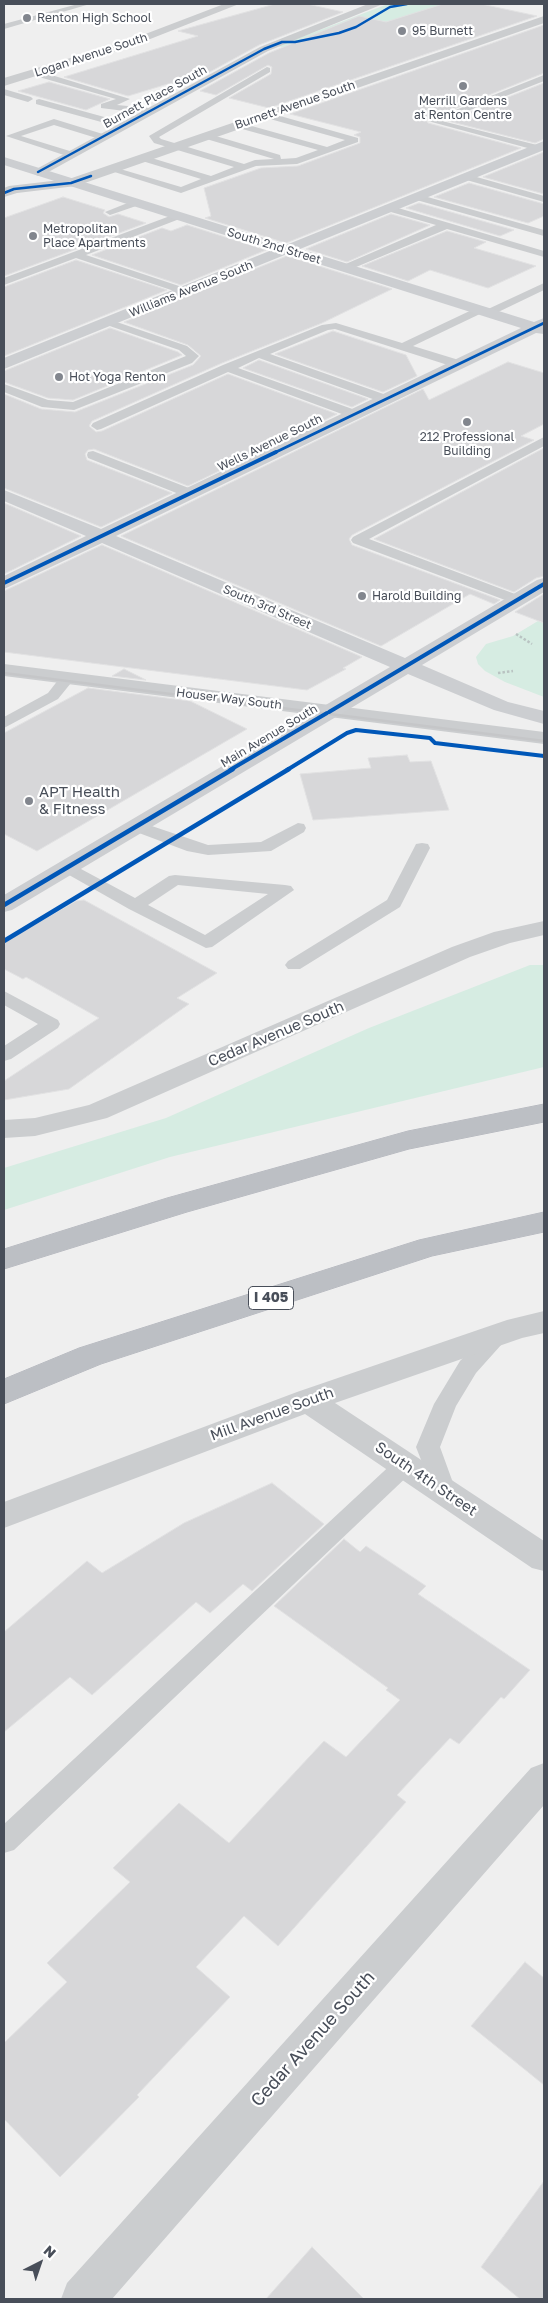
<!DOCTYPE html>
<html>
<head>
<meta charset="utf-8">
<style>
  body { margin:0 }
  #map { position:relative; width:548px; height:2303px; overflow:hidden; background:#efefef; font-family:"Golos Text",sans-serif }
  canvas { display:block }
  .frame { position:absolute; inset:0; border:5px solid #484e59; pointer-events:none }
  .north { position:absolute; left:15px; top:2238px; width:50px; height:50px; -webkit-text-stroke:4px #fff; paint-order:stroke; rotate:41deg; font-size:14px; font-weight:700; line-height:20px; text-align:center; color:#484e59 }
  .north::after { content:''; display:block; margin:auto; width:18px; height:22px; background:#484e59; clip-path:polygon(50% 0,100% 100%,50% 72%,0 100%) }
</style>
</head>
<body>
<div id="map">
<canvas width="548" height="2303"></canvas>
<div class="frame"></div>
<div class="north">N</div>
</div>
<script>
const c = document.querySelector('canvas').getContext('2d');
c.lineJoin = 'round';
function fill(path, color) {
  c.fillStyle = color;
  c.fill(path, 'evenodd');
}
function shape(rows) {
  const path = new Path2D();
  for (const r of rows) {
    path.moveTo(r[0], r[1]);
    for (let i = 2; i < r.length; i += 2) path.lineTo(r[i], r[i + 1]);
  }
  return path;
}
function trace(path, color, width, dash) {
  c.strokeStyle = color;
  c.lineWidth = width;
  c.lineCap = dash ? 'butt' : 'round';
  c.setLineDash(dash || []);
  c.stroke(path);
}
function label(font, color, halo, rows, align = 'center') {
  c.font = font + ' "Golos Text",sans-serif';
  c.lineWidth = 4.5;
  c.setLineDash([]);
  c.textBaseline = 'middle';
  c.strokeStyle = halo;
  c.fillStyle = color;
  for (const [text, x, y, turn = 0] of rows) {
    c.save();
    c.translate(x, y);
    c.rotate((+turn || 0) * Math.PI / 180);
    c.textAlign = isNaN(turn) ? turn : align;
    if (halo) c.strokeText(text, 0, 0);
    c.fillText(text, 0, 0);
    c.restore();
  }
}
fill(shape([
  [388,4,446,4,300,52,278,46],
  [538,621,544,623,544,697,505,682,485,671,478,664,476,657,486,644,513,636],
  [530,965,544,965,544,1067,170,1157,4,1210,4,1168,166,1118,369,1028]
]), '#d6ece2');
const building = shape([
  [275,4,307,4,343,12,259,45,184,86,171,83,128,96,64,77,198,36,178,31,275,4],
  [443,4,481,4,537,16,269,108,229,98,271,74,272,67,268,65,216,95,200,91,269,53,359,16,386,22,443,4],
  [544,25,544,73,426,120,428,123,521,148,286,243,205,218,211,216,204,188,261,168,298,166,360,143,360,137,354,135,361,132,290,114,544,25],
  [49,82,110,99,86,110,18,91,49,82],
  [544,83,544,139,535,143,448,121,544,83],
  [544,152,544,194,483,177,544,152],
  [469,183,544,204,544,216,528,223,434,197,469,183],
  [63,197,105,210,103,213,109,217,118,214,146,223,4,276,4,218,63,197],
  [419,203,514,230,500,236,406,208,419,203],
  [391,214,430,225,347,262,306,249,391,214],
  [187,225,266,250,181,285,92,255,162,228,171,231,187,225],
  [447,231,486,242,474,248,536,266,488,288,430,270,408,281,362,266,447,231],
  [287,256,392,289,322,323,222,363,92,421,89,426,96,432,102,431,228,374,337,414,188,486,94,449,88,450,85,454,87,460,172,493,101,527,4,488,4,394,41,409,75,412,193,365,201,356,188,345,124,322,287,256],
  [76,260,167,290,4,356,4,287,76,260],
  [110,328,178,352,182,355,73,400,48,398,4,382,4,371,110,328],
  [333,331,406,355,417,376,383,392,275,354,333,331],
  [259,360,368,399,352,407,243,368,259,360],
  [508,362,544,373,544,424,521,436,534,440,352,535,349,539,352,545,500,600,494,604,470,594,381,646,121,536,423,389,429,400,508,362],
  [544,448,544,576,536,578,514,592,374,539,544,448],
  [4,503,81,536,4,574,4,503],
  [102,545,362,657,343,668,346,669,307,690,4,652,4,591,102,545],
  [544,594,544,623,515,612,544,594],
  [124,669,146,680,112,676,124,669],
  [88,688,190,701,247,729,37,851,4,834,4,733,88,688],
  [407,755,410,762,431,761,449,810,313,820,300,774,371,768,368,758,407,755],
  [84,900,217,973,177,998,189,1004,69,1089,4,1100,4,1081,99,1018,26,977,23,979,4,969,4,942,76,901,84,900],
  [272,1483,324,1524,252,1591,243,1584,210,1613,196,1602,92,1695,70,1677,4,1732,4,1632,87,1561,102,1573,184,1523,272,1483],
  [344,1539,360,1552,366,1546,426,1586,418,1594,530,1670,504,1699,501,1697,459,1744,450,1738,397,1795,406,1802,278,1946,244,1916,196,1967,230,1997,137,2095,139,2097,60,2177,4,2119,4,2043,67,1982,47,1963,130,1882,113,1868,179,1803,229,1843,324,1741,346,1757,400,1700,386,1690,388,1688,274,1606,344,1539],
  [525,1962,544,1978,544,2085,471,2026,525,1962],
  [544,2181,544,2299,520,2299,481,2267,544,2181],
  [312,2247,364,2299,266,2299,312,2247]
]);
fill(building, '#d7d7d9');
trace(building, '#e1e1e2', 1);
const highway = shape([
  [544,1104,544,1122,409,1149,187,1212,4,1269,4,1249,167,1198,408,1131,544,1104],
  [544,1212,544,1232,432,1256,101,1364,4,1404,4,1379,79,1348,419,1240,544,1212]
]);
trace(highway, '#b5b7be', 1);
trace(shape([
  [516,634,532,644],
  [498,673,513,671]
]), '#b9c3c2', 2.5, [2.5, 2]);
fill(shape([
  [78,4,90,4,4,29,4,24,78,4],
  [267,67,270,68,270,72,159,137,161,139,244,164,255,160,274,159,203,138,203,134,209,134,280,155,281,159,296,158,318,150,235,127,235,123,241,123,327,147,345,140,263,117,261,115,266,112,358,138,358,142,297,164,256,166,181,193,105,169,110,166,181,187,201,179,139,160,139,156,145,156,211,176,234,167,154,143,149,136,267,67],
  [35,70,130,99,117,105,149,108,154,111,149,114,101,108,101,104,116,99,32,75,31,73,35,70],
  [544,75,544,81,442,121,541,146,541,150,535,150,428,121,544,75],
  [4,89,31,97,33,99,28,102,4,95,4,89],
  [39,99,126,123,128,125,123,128,36,104,36,100,39,99],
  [54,119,106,135,108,137,103,140,54,125,21,136,73,152,73,156,70,157,6,136,54,119],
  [466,174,544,196,544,202,463,179,463,175,466,174],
  [417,194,544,230,544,236,413,199,412,197,417,194],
  [135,200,139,201,139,205,110,215,105,212,135,200],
  [388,205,544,251,544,257,447,229,349,270,341,270,341,266,436,225,384,210,384,206,388,205],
  [178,213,182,214,182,218,86,255,188,289,190,291,188,293,180,293,76,258,4,285,4,278,178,213],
  [544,283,544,290,492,315,488,316,482,313,413,346,462,361,464,364,462,367,454,367,335,329,328,330,270,354,389,396,391,399,389,402,381,402,259,358,238,368,358,411,360,414,358,417,350,417,228,372,101,429,97,430,91,426,93,423,223,365,322,325,336,323,402,343,476,308,480,307,486,310,544,283],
  [108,319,187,346,199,356,192,363,74,410,42,407,4,392,4,384,48,400,73,402,186,356,179,350,104,324,102,322,108,319],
  [544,437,544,446,369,539,523,597,525,600,523,603,513,603,353,543,351,540,353,537,544,437],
  [93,451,194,490,196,493,194,496,184,496,88,458,87,455,88,452,93,451],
  [67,673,75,678,58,699,4,728,4,717,48,693,62,675,67,673],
  [137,821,208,845,261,842,298,823,304,824,306,828,304,832,271,851,208,855,187,851,131,830,129,826,131,822,137,821],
  [422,843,428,844,430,848,400,907,300,969,288,969,285,965,288,961,387,900,414,848,416,844,422,843],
  [68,862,135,898,169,876,175,875,285,885,291,886,294,890,212,947,206,948,129,909,62,871,59,867,62,863,68,862],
  [178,885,268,894,205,935,148,905,178,885],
  [4,991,58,1020,60,1024,58,1028,11,1059,4,1061,4,1046,38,1024,4,1005,4,991],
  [499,1327,507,1329,510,1335,476,1373,456,1406,440,1447,456,1491,452,1498,444,1500,436,1498,416,1447,434,1404,460,1361,491,1329,499,1327],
  [405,1456,413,1459,417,1465,413,1471,14,1850,4,1853,4,1824,397,1459,405,1456]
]), '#cbcdcf');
fill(shape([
  [224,4,239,4,135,45,4,86,4,78,127,41,224,4],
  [368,4,383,4,268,51,43,175,38,176,31,172,260,47,368,4],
  [544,16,544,23,76,186,17,193,4,197,4,188,9,186,69,179,544,16],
  [4,664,544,732,544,744,4,676,4,664],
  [544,921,544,935,510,943,470,957,107,1118,35,1136,4,1138,4,1120,35,1118,89,1105,452,947,494,932,544,921],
  [544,1311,544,1333,522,1338,335,1403,544,1541,544,1571,532,1568,305,1414,4,1528,4,1502,297,1392,507,1320,544,1311],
  [544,1763,544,1805,112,2299,61,2299,67,2283,531,1768,544,1763]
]), '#cbcdcf');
fill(shape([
  [544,141,544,150,300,249,534,322,544,318,544,334,536,333,116,536,405,658,537,580,544,578,544,592,422,665,508,702,544,711,544,724,494,710,408,674,12,910,4,912,4,895,390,667,102,543,4,589,4,576,86,536,4,501,4,490,101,529,521,328,287,254,4,369,4,358,272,250,4,165,4,157,286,245,544,141]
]), '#ccced1');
fill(highway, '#bcbfc4');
trace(shape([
  [4,673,544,741]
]), '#c5c6c8', 2.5);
trace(shape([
  [38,172,264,49,282,42,295,42,339,33,356,27,390,7,407,4],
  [4,193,14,189,71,183,91,176]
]), '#0057b8', 2.5);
trace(shape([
  [274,453,544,323]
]), '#0057b8', 3);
trace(shape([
  [4,583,276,452],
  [329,712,544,584],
  [230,770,327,713],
  [287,770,347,733,356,730,430,738,435,743,544,756]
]), '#0057b8', 4);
trace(shape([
  [4,905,233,769],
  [4,941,289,769]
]), '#0057b8', 4.5);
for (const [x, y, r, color] of [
  [27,18,5,"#82868e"],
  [402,31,5,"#82868e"],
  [463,86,5,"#82868e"],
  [33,236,5,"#82868e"],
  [59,377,5,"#82868e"],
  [467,422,5,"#82868e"],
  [362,596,5,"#82868e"],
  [29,801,5,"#82868e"]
]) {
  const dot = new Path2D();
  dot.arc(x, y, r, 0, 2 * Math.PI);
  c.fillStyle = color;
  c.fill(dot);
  trace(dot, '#fff', 2);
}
label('12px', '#484e59', '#fff', [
  ["Renton High School",37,18],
  ["95 Burnett",412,31],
  ["Merrill Gardens",463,101,"center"],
  ["at Renton Centre",463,115,"center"],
  ["Metropolitan",43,229],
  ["Place Apartments",43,243],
  ["Hot Yoga Renton",69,377],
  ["212 Professional",467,437,"center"],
  ["Building",467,451,"center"],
  ["Harold Building",372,596]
], 'left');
label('12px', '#484e59', '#fff', [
  ["Logan Avenue South",91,55,-18],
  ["Burnett Place South",155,97,-29],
  ["Burnett Avenue South",295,105,-19],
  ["South 2nd Street",274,246,17],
  ["Williams Avenue South",191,289,-22],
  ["Wells Avenue South",270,443,-26],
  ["South 3rd Street",267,607,23],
  ["Houser Way South",229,699,7],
  ["Main Avenue South",269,736,-31]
]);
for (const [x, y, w] of [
  [271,1298,45]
]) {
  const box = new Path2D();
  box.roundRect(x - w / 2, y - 11.5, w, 23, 4);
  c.fillStyle = '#fff';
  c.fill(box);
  trace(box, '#484e59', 1);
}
label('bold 14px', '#484e59', null, [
  ["I 405",271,1298]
]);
label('15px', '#484e59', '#fff', [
  ["APT Health",39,792],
  ["& Fitness",39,809]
], 'left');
label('15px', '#484e59', '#fff', [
  ["Cedar Avenue South",276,1034,-23],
  ["Mill Avenue South",272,1414,-20],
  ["South 4th Street",426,1479,34]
]);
label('18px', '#484e59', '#fff', [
  ["Cedar Avenue South",313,2039,-48]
]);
</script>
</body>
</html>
